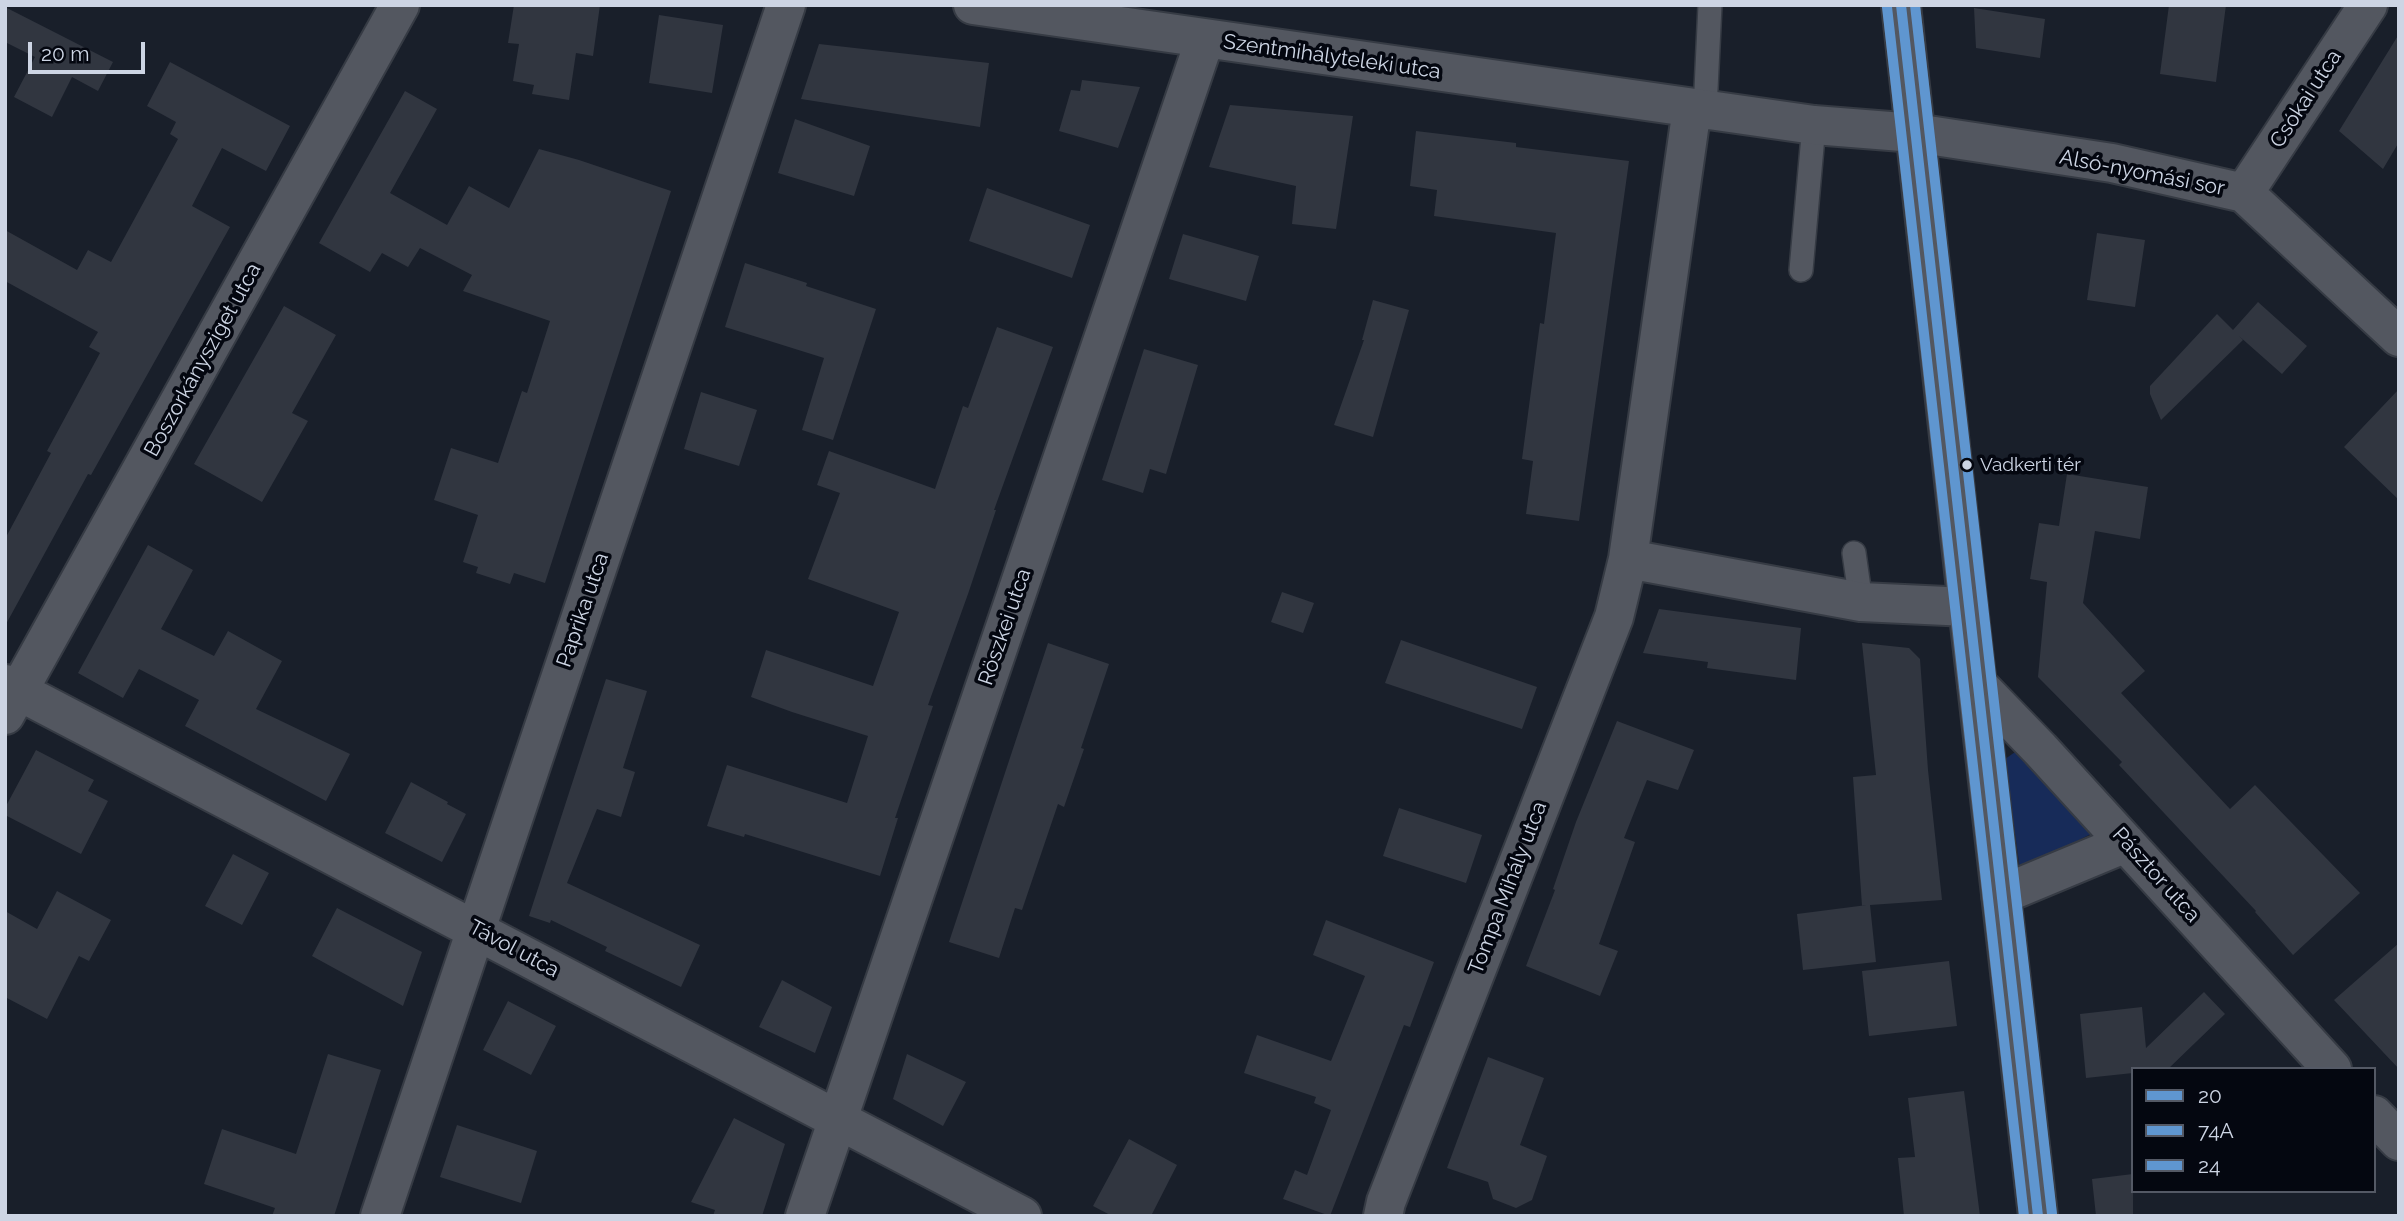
<!DOCTYPE html>
<html>
<head>
<meta charset="utf-8">
<style>
  body { margin:0 }
  #map { position:relative; width:2404px; height:1221px; overflow:hidden; background:#191f2a; font-family:Raleway,sans-serif }
  canvas { display:block }
  .frame { position:absolute; inset:0; border:7px solid #cdd5e4; pointer-events:none }
  .legend { position:absolute; left:2131px; top:1067px; width:245px; height:126px; box-sizing:border-box; background:#040710; border:2px solid #545965; margin:0; padding:9px 12px; list-style:none; font-size:21px; color:#cdd5e4 }
  .legend li { display:flex; align-items:center; gap:14px; height:35px }
  .legend b { width:35px; border:2px solid #545965 }
  .scale { position:absolute; left:28px; top:42px; width:117px; height:32px; box-sizing:border-box; border:4px solid #cdd5e4; border-top:0; padding-left:9px; font-size:21px; line-height:24px; white-space:nowrap; color:#cdd5e4; -webkit-text-stroke:5px #040710; paint-order:stroke }
</style>
</head>
<body>
<div id="map">
<canvas width="2404" height="1221"></canvas>
<div class="frame"></div>
<ul class="legend">
<li><b style="height:9px;background:#5f96d0"></b>20</li>
<li><b style="height:9px;background:#5f96d0"></b>74A</li>
<li><b style="height:9px;background:#5f96d0"></b>24</li>
</ul>
<div class="scale">20 m</div>
</div>
<script>
const c = document.querySelector('canvas').getContext('2d');
c.lineJoin = 'round';
function fill(path, color) {
  c.fillStyle = color;
  c.fill(path, 'evenodd');
}
function shape(rows) {
  const path = new Path2D();
  for (const r of rows) {
    path.moveTo(r[0], r[1]);
    for (let i = 2; i < r.length; i += 2) path.lineTo(r[i], r[i + 1]);
  }
  return path;
}
function trace(path, color, width, dash) {
  c.strokeStyle = color;
  c.lineWidth = width;
  c.lineCap = dash ? 'butt' : 'round';
  c.setLineDash(dash || []);
  c.stroke(path);
}
function label(font, color, halo, rows, align = 'center') {
  c.font = font + ' Raleway,sans-serif';
  c.lineWidth = 7;
  c.setLineDash([]);
  c.textBaseline = 'middle';
  c.strokeStyle = halo;
  c.fillStyle = color;
  for (const [text, x, y, turn = 0] of rows) {
    c.save();
    c.translate(x, y);
    c.rotate((+turn || 0) * Math.PI / 180);
    c.textAlign = isNaN(turn) ? turn : align;
    if (halo) c.strokeText(text, 0, 0);
    c.fillText(text, 0, 0);
    c.restore();
  }
}
fill(shape([
  [2021,748,2091,823,2091,834,2020,870,2005,759]
]), '#172b59');
fill(shape([
  [514,5,600,5,593,56,576,53,569,100,532,94,534,85,513,81,519,44,508,43],
  [2169,5,2226,5,2216,82,2160,74],
  [5,7,113,62,98,91,72,77,52,117,14,97,35,57,5,42],
  [1974,8,2045,19,2040,58,1976,48],
  [659,15,723,25,712,93,649,83],
  [2399,34,2399,142,2383,169,2339,131],
  [819,44,989,63,980,127,801,99],
  [170,62,290,126,266,171,222,148,192,206,230,227,91,475,88,474,5,626,5,539,51,453,47,451,100,353,89,347,98,332,5,281,5,230,77,270,88,250,111,262,178,139,170,134,176,122,147,106],
  [1082,80,1140,87,1118,148,1059,131,1071,90,1080,91],
  [405,91,437,109,390,193,447,225,469,186,509,208,539,149,579,160,671,191,545,583,514,573,510,584,476,573,478,567,463,562,478,515,434,500,451,448,498,463,522,391,527,393,550,321,463,291,472,275,420,248,408,267,382,253,370,272,319,243],
  [1230,105,1353,116,1336,229,1292,224,1296,186,1209,167],
  [795,119,870,146,854,196,778,173],
  [1416,131,1516,143,1516,147,1629,161,1579,521,1526,514,1533,461,1522,459,1540,323,1544,324,1556,233,1434,216,1437,190,1410,186],
  [987,188,1090,225,1072,278,969,241],
  [2097,233,2145,240,2135,307,2087,300],
  [1183,234,1259,256,1246,301,1169,279],
  [745,263,807,283,806,286,876,309,833,440,802,430,824,358,725,327],
  [1373,300,1409,310,1373,437,1334,425,1364,340,1362,340],
  [2258,302,2307,346,2282,374,2239,336,2243,340,2161,420,2150,394,2150,386,2217,314,2233,330],
  [284,306,336,335,292,413,308,421,262,502,194,464],
  [997,327,1053,347,994,510,996,510,968,594,928,705,933,706,895,818,898,818,880,876,745,834,744,837,707,826,727,765,847,803,868,736,792,712,751,697,766,650,873,686,899,612,808,579,840,493,817,485,829,451,935,489,963,406,968,408],
  [1144,349,1198,365,1166,474,1150,469,1143,493,1102,480],
  [2399,389,2399,500,2344,447],
  [701,392,757,410,739,466,684,449],
  [2067,474,2148,487,2140,539,2095,531,2083,603,2145,671,2121,693,2230,809,2255,785,2360,893,2293,955,2255,912,2256,911,2119,765,2122,762,2038,677,2047,582,2030,579,2039,523,2059,526],
  [148,545,193,570,161,629,214,656,228,631,282,661,256,709,350,754,326,801,185,726,199,700,139,669,123,698,78,673],
  [1282,592,1314,603,1303,633,1271,622],
  [1659,609,1801,628,1796,680,1707,668,1708,662,1643,653],
  [1401,640,1537,687,1522,729,1385,683],
  [1048,643,1109,664,1081,748,1084,749,1064,807,1058,804,1022,910,1015,908,999,958,949,942],
  [1862,643,1909,648,1920,659,1928,770,1942,900,1870,905,1876,962,1803,970,1797,914,1867,905,1862,906,1853,777,1876,775],
  [606,679,647,691,623,768,635,772,621,817,597,809,567,883,700,945,681,987,605,951,607,947,551,920,550,923,529,916],
  [1617,721,1694,750,1678,790,1647,780,1624,838,1635,842,1599,944,1618,951,1600,996,1526,966,1555,890,1553,889,1576,822],
  [36,750,94,780,88,791,108,801,81,854,5,815,5,808],
  [411,782,448,802,447,804,466,814,442,862,385,833],
  [1399,808,1482,835,1466,883,1383,856],
  [233,854,269,873,242,925,205,906],
  [57,891,111,920,89,961,79,956,47,1019,5,997,5,911,37,929],
  [337,908,422,952,403,1006,312,956],
  [1326,920,1434,962,1410,1027,1404,1025,1330,1216,1283,1199,1295,1170,1307,1175,1331,1110,1314,1103,1316,1097,1244,1073,1257,1035,1331,1061,1365,976,1313,955],
  [2399,943,2399,1069,2334,1000],
  [1949,961,1957,1026,1869,1036,1862,971],
  [782,980,832,1007,815,1053,759,1027],
  [2204,992,2225,1014,2168,1069,2133,1069,2133,1073,2086,1078,2080,1014,2142,1007,2146,1048],
  [508,1001,556,1026,531,1075,483,1050],
  [328,1054,381,1070,334,1216,272,1216,275,1208,204,1184,222,1129,296,1154],
  [907,1054,966,1082,943,1126,893,1099],
  [1488,1057,1544,1078,1520,1145,1547,1156,1532,1200,1516,1208,1493,1199,1488,1182,1447,1168],
  [1964,1091,1980,1216,1904,1216,1898,1158,1915,1157,1908,1098],
  [734,1118,785,1144,762,1216,713,1216,715,1210,691,1202],
  [457,1125,537,1151,521,1203,440,1177],
  [1129,1139,1177,1165,1151,1216,1112,1216,1093,1206],
  [2133,1174,2133,1216,2096,1216,2092,1179]
]), '#313640');
const service = shape([
  [1705,110,1710,5],
  [1801,270,1814,125],
  [1854,553,1861,602]
]);
const minor = shape([
  [973,5,1814,125,1915,133,2112,163,2244,193,2399,337],
  [2244,193,2368,5],
  [1628,559,1861,602,1968,607],
  [5,684,1022,1216],
  [1977,684,2040,749,2332,1069],
  [5,715,400,5],
  [2001,895,2126,843],
  [2374,1115,2399,1141],
  [380,1216,786,5],
  [805,1216,1205,39],
  [1383,1216,1386,1202,1614,617,1628,559,1692,108]
]);
const tertiary = shape([
  [1901,5,1968,607,2038,1216]
]);
trace(service, '#363b44', 26);
trace(minor, '#363b44', 42);
trace(tertiary, '#363b44', 42);
trace(service, '#535760', 23);
trace(minor, '#535760', 38);
trace(tertiary, '#535760', 38);
trace(shape([
  [1901,5,2038,1216]
]), '#5f96d0', 10);
trace(shape([
  [1887,7,2024,1216]
]), '#5f96d0', 10);
trace(shape([
  [1915,5,2052,1214]
]), '#5f96d0', 10);
for (const [x, y, r, color] of [
  [1967,465,6,"#cdd5e4"]
]) {
  const dot = new Path2D();
  dot.arc(x, y, r, 0, 2 * Math.PI);
  c.fillStyle = color;
  c.fill(dot);
  trace(dot, '#040710', 2.5);
}
label('19px', '#cdd5e4', '#040710', [
  ["Vadkerti tér",1980,465]
], 'left');
label('21px', '#cdd5e4', '#040710', [
  ["Szentmihályteleki utca",1332,57,8],
  ["Csókai utca",2306,99,-57],
  ["Alsó-nyomási sor",2142,173,11],
  ["Boszorkánysziget utca",203,360,-61],
  ["Paprika utca",583,610,-71],
  ["Röszkei utca",1005,627,-71],
  ["Pásztor utca",2156,875,48],
  ["Tompa Mihály utca",1508,888,-69],
  ["Távol utca",514,949,28]
]);
</script>
</body>
</html>
